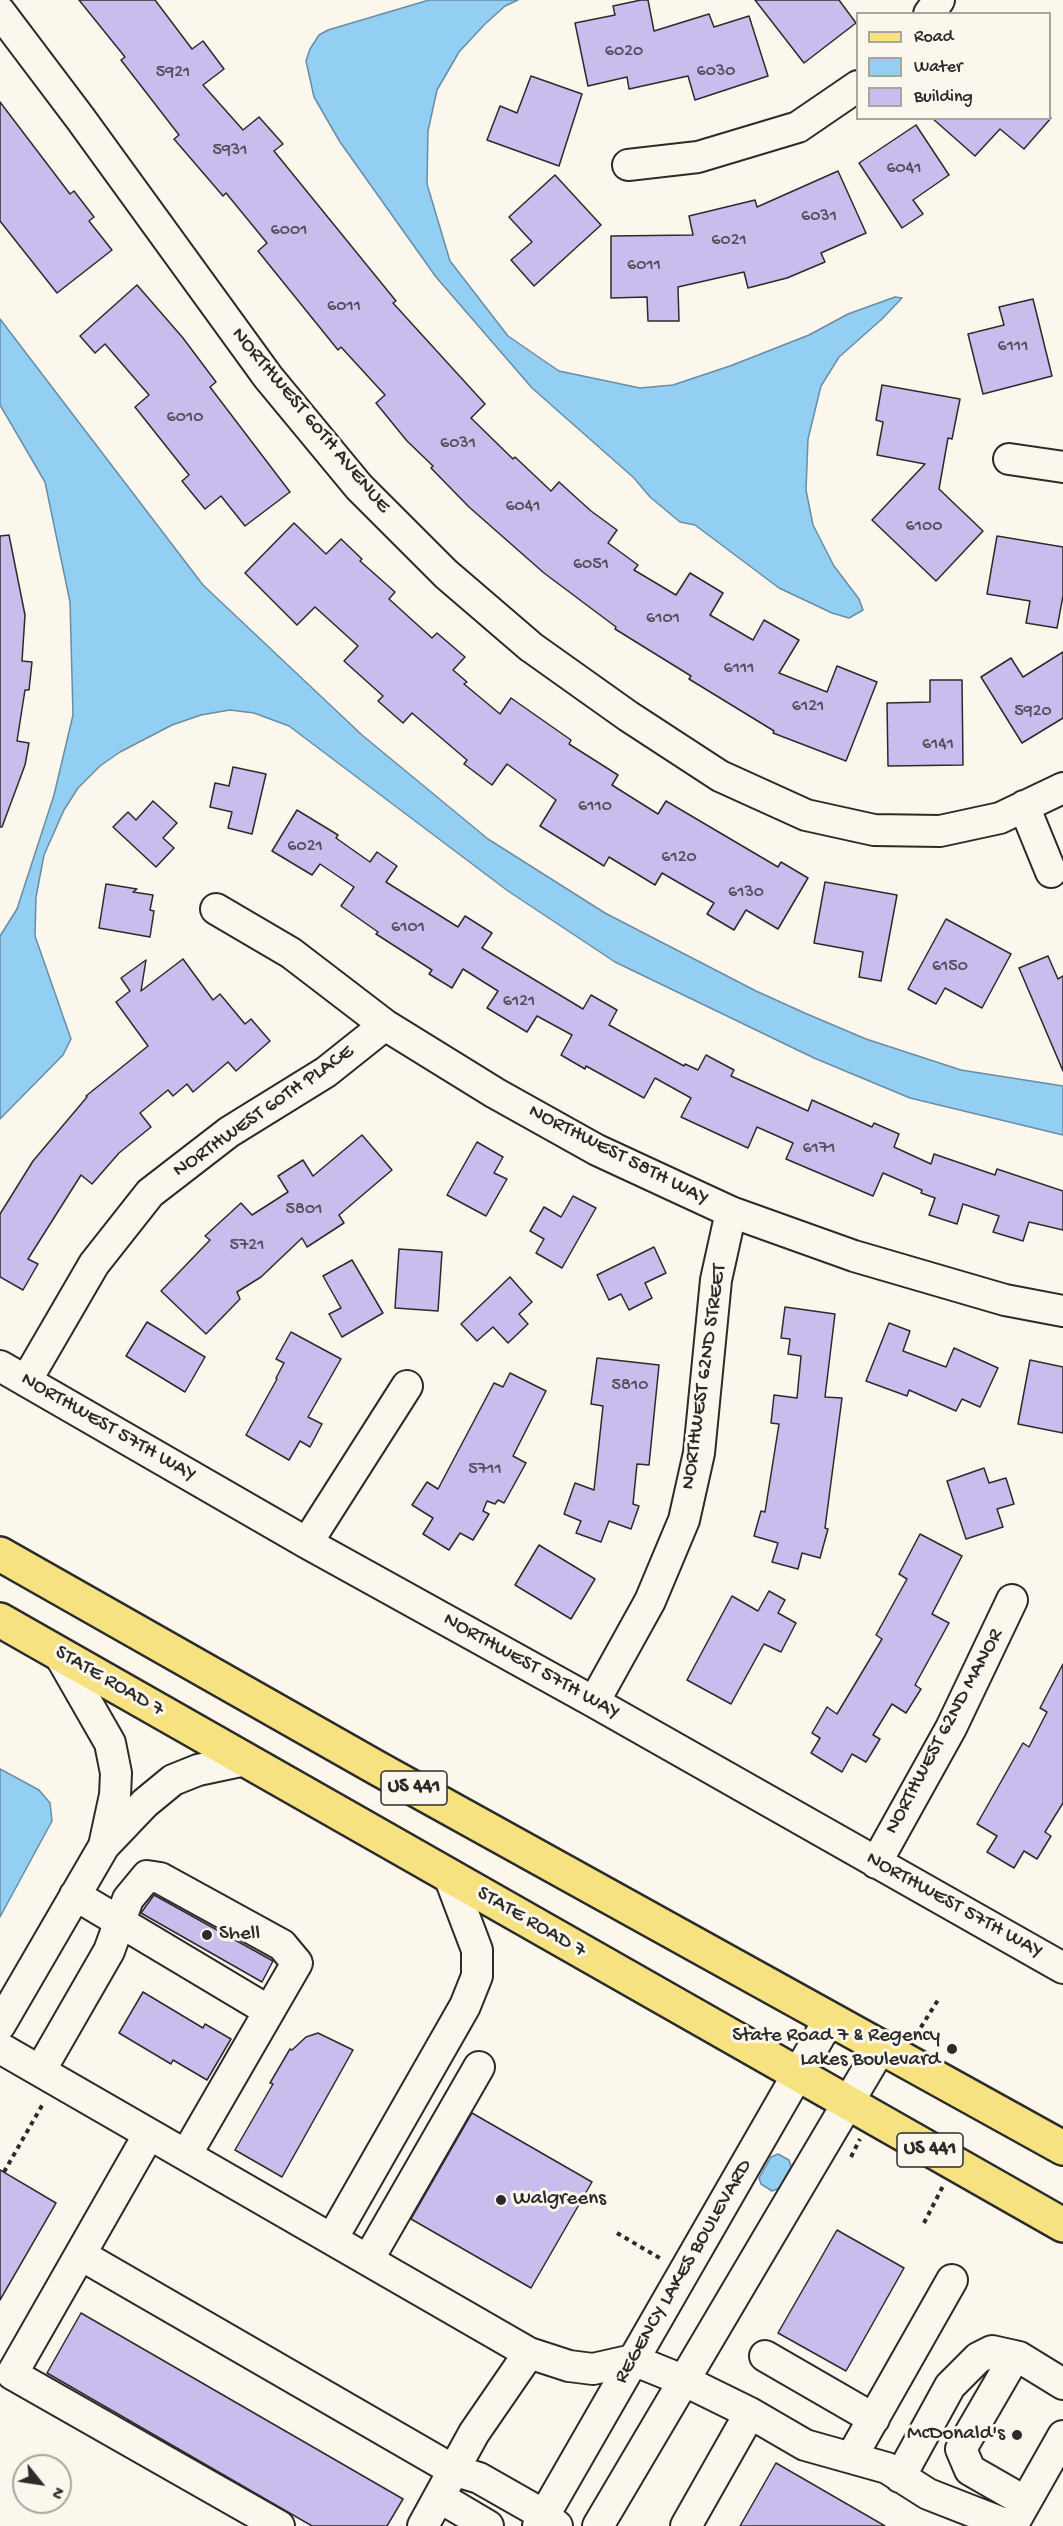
<!DOCTYPE html>
<html>
<head>
<meta charset="utf-8">
<style>
  body { margin:0 }
  #map { position:relative; width:1063px; height:2526px; overflow:hidden; background:#fbf7ec; font-family:"Gochi Hand",sans-serif }
  canvas { display:block }
  .legend { position:absolute; left:856px; top:12px; width:195px; height:108px; box-sizing:border-box; background:#fbf7ec; border:2px solid #a8a59f; margin:0; padding:8px 10px; list-style:none; font-size:18px; color:#2b2b2b }
  .legend li { display:flex; align-items:center; gap:12px; height:30px }
  .legend b { width:30px; border:2px solid #a8a59f }
  .north { position:absolute; left:12px; top:2454px; width:60px; height:60px; box-sizing:border-box; background:#fbf7ec; border:2px solid #a8a59f; border-radius:50%; rotate:120deg; font-size:16px; font-weight:700; line-height:24px; text-align:center; color:#2b2b2b }
  .north::after { content:''; display:block; margin:auto; width:21px; height:27px; background:#2b2b2b; clip-path:polygon(50% 0,100% 100%,50% 72%,0 100%) }
</style>
</head>
<body>
<div id="map">
<canvas width="1063" height="2526"></canvas>
<ul class="legend">
<li><b style="height:8px;background:#f7e281"></b>Road</li>
<li><b style="height:16px;background:#93cef3"></b>Water</li>
<li><b style="height:16px;background:#cabced"></b>Building</li>
</ul>
<div class="north">N</div>
</div>
<script>
const c = document.querySelector('canvas').getContext('2d');
c.lineJoin = 'round';
function fill(path, color) {
  c.fillStyle = color;
  c.fill(path, 'evenodd');
}
function shape(rows) {
  const path = new Path2D();
  for (const r of rows) {
    path.moveTo(r[0], r[1]);
    for (let i = 2; i < r.length; i += 2) path.lineTo(r[i], r[i + 1]);
  }
  return path;
}
function trace(path, color, width, dash) {
  c.strokeStyle = color;
  c.lineWidth = width;
  c.lineCap = dash ? 'butt' : 'round';
  c.setLineDash(dash || []);
  c.stroke(path);
}
function label(font, color, halo, rows, align = 'center') {
  c.font = font + ' "Gochi Hand",sans-serif';
  c.lineWidth = 6;
  c.setLineDash([]);
  c.textBaseline = 'middle';
  c.strokeStyle = halo;
  c.fillStyle = color;
  for (const [text, x, y, turn = 0] of rows) {
    c.save();
    c.translate(x, y);
    c.rotate((+turn || 0) * Math.PI / 180);
    c.textAlign = isNaN(turn) ? turn : align;
    if (halo) c.strokeText(text, 0, 0);
    c.fillText(text, 0, 0);
    c.restore();
  }
}
const water = shape([
  [429,0,518,0,505,6,485,24,459,52,437,90,428,131,427,184,450,261,508,336,559,371,640,388,673,385,730,366,809,335,848,314,895,297,902,298,882,319,839,357,821,386,808,439,806,490,813,525,834,566,859,599,863,610,849,618,832,613,779,588,695,525,680,522,650,497,634,478,532,388,436,277,340,142,314,97,306,61,310,49,319,35,328,30,429,0],
  [0,319,203,585,362,735,488,839,605,913,756,991,807,1014,866,1039,961,1070,1063,1086,1063,1135,910,1098,814,1058,615,962,508,891,289,726,254,713,230,710,201,715,172,725,120,752,100,766,78,788,64,810,44,855,36,897,35,936,71,1039,63,1055,0,1119,0,936,17,909,54,795,73,715,70,602,45,482,0,405,0,319],
  [0,1769,39,1790,50,1803,52,1821,0,1917,0,1769],
  [778,2154,789,2160,792,2169,780,2188,772,2191,761,2184,759,2178,771,2157,778,2154]
]);
fill(water, '#93cef3');
trace(water, '#698da3', 1.5);
const building = shape([
  [79,0,155,0,192,49,203,41,224,69,203,85,243,130,259,117,283,144,274,151,396,301,393,303,485,404,471,418,513,459,515,457,551,491,559,482,591,511,617,530,608,543,638,565,634,570,676,595,690,573,723,593,710,615,753,640,764,620,799,640,779,673,827,692,837,666,877,682,846,761,773,733,774,731,689,679,691,676,615,629,616,627,544,573,469,507,431,468,433,466,407,441,376,403,385,395,341,347,338,350,258,251,267,243,226,193,223,196,174,139,179,135,121,60,125,57,79,0],
  [641,0,648,0,654,31,709,14,714,27,749,16,768,76,695,100,688,76,629,89,627,77,588,86,575,23,615,15,613,6,641,0],
  [755,0,839,0,856,23,804,63,755,0],
  [531,76,582,94,559,166,487,140,500,106,517,113,531,76],
  [0,102,70,194,74,191,94,217,89,221,112,250,57,293,0,221,0,102],
  [932,118,1051,118,1024,149,1000,129,975,156,932,118],
  [916,125,949,175,913,200,923,214,902,228,859,163,916,125],
  [838,171,866,233,821,253,825,262,787,278,748,288,744,272,678,287,679,321,648,321,647,297,611,298,611,236,693,235,689,216,755,200,757,207,838,171],
  [555,175,601,225,534,286,511,260,532,242,509,217,555,175],
  [137,285,183,338,216,382,210,387,290,492,245,526,221,496,205,509,182,481,189,475,135,407,149,395,105,344,95,353,80,336,137,285],
  [1033,299,1052,376,983,394,968,334,1004,325,999,307,1033,299],
  [882,385,960,399,952,439,948,438,939,489,983,531,936,581,872,520,925,464,877,455,883,422,876,420,882,385],
  [294,523,326,554,341,539,362,559,360,561,395,592,389,599,432,638,437,633,465,657,453,670,467,682,464,684,500,714,511,698,571,740,569,744,618,775,612,785,658,814,666,801,778,867,781,862,808,878,778,929,746,910,734,930,707,914,714,903,662,873,655,885,609,857,604,866,540,826,556,800,507,764,492,785,464,764,467,760,412,713,403,723,378,701,383,696,344,661,358,646,315,607,297,625,245,573,294,523],
  [9,535,25,615,22,661,32,662,29,690,25,690,17,741,29,743,25,765,2,827,0,827,0,536,9,535],
  [997,536,1063,547,1063,596,1057,628,1026,623,1030,601,987,594,997,536],
  [1063,652,1063,718,1022,743,981,677,1011,658,1023,677,1063,652],
  [930,680,962,680,963,765,888,766,887,703,930,702,930,680],
  [233,767,266,774,252,834,228,828,232,812,210,807,215,783,229,786,233,767],
  [153,801,177,823,163,838,174,848,156,867,113,827,128,812,136,820,153,801],
  [297,810,338,835,336,838,370,862,377,852,397,866,386,882,458,927,465,916,492,933,482,948,583,1009,591,995,617,1010,609,1025,684,1066,685,1064,698,1070,706,1055,734,1070,731,1076,808,1111,812,1100,872,1127,874,1123,899,1134,894,1147,931,1164,934,1154,995,1175,997,1169,1063,1191,1063,1230,1029,1222,1023,1241,993,1232,999,1216,963,1204,957,1224,929,1215,935,1198,921,1193,922,1190,883,1173,873,1196,786,1159,793,1143,757,1127,748,1148,681,1117,691,1098,655,1078,644,1098,586,1066,585,1069,561,1055,572,1035,537,1016,527,1032,487,1008,498,991,463,969,452,988,429,974,432,970,376,934,378,932,341,906,354,887,320,864,312,875,272,851,297,810],
  [825,882,897,895,881,981,859,977,863,952,814,943,825,882],
  [106,884,137,889,133,892,153,895,150,910,154,911,150,937,99,928,106,884],
  [946,919,1011,954,982,1008,945,988,936,1004,908,989,946,919],
  [1048,956,1058,979,1063,976,1063,1071,1019,968,1048,956],
  [183,959,213,1000,220,994,245,1024,251,1019,270,1041,236,1071,228,1062,193,1092,187,1084,173,1096,168,1090,140,1113,151,1127,119,1153,92,1184,81,1175,28,1259,38,1264,23,1290,0,1277,0,1214,33,1161,87,1097,86,1096,148,1046,116,1002,130,991,121,978,146,960,141,991,183,959],
  [362,1135,392,1170,339,1215,344,1223,307,1247,302,1238,261,1277,237,1292,240,1299,206,1334,161,1291,210,1240,205,1236,241,1203,252,1215,288,1192,278,1176,303,1160,313,1176,362,1135],
  [477,1142,503,1157,494,1173,507,1179,486,1216,447,1195,477,1142],
  [573,1196,596,1208,562,1268,536,1253,544,1239,530,1231,544,1207,561,1217,573,1196],
  [654,1247,666,1273,645,1283,652,1298,629,1310,621,1294,609,1300,597,1275,654,1247],
  [399,1249,442,1252,438,1311,395,1308,399,1249],
  [352,1260,383,1313,342,1337,329,1314,341,1308,323,1276,352,1260],
  [510,1277,532,1302,519,1314,528,1324,508,1343,493,1327,477,1341,461,1324,510,1277],
  [785,1307,835,1314,825,1397,842,1398,825,1528,828,1529,820,1558,802,1553,798,1569,772,1562,778,1543,754,1536,761,1511,765,1512,779,1424,771,1423,774,1395,797,1398,801,1356,788,1354,790,1339,781,1338,785,1307],
  [147,1322,205,1357,185,1392,126,1356,147,1322],
  [889,1323,910,1331,903,1351,946,1367,954,1348,998,1368,980,1407,962,1399,956,1411,909,1390,907,1396,866,1381,889,1323],
  [291,1332,341,1359,308,1417,322,1424,310,1447,300,1441,289,1460,246,1435,277,1379,276,1378,284,1363,276,1359,291,1332],
  [597,1358,659,1365,649,1465,637,1464,633,1504,639,1506,631,1529,609,1521,601,1542,576,1533,581,1521,564,1514,575,1483,594,1490,603,1406,591,1404,597,1358],
  [1030,1360,1063,1367,1063,1433,1018,1424,1030,1360],
  [510,1373,546,1391,513,1456,526,1463,504,1503,498,1500,495,1504,487,1501,483,1511,489,1514,473,1540,460,1533,449,1550,423,1534,433,1518,412,1505,427,1482,438,1489,494,1383,503,1387,510,1373],
  [984,1468,989,1483,1006,1478,1014,1504,997,1509,1003,1527,966,1539,947,1481,984,1468],
  [920,1534,962,1556,932,1614,949,1623,915,1685,921,1689,906,1713,892,1704,873,1735,880,1739,866,1762,852,1754,842,1772,811,1753,820,1738,812,1733,827,1707,837,1714,882,1639,876,1635,907,1579,899,1574,920,1534],
  [539,1545,595,1579,571,1619,515,1585,539,1545],
  [769,1591,785,1600,778,1613,796,1623,781,1652,764,1644,731,1704,687,1680,732,1596,758,1611,769,1591],
  [1063,1664,1063,1803,1045,1832,1051,1836,1037,1859,1024,1851,1014,1868,987,1852,997,1836,977,1824,1023,1743,1029,1747,1047,1712,1040,1708,1063,1664],
  [154,1895,273,1961,262,1982,141,1913,154,1895],
  [143,1992,203,2028,205,2024,231,2039,207,2080,173,2060,171,2064,119,2033,143,1992],
  [318,2033,353,2050,282,2177,235,2150,273,2084,270,2083,290,2049,292,2050,306,2037,318,2033],
  [472,2113,592,2182,531,2288,411,2219,472,2113],
  [0,2170,56,2203,0,2300,0,2170],
  [837,2230,904,2268,846,2371,778,2333,837,2230],
  [81,2313,403,2499,387,2526,312,2526,47,2373,81,2313],
  [776,2463,885,2526,740,2526,776,2463]
]);
fill(building, '#cabced');
trace(building, '#2b2b2b', 1.5);
const minor = shape([
  [0,12,80,118,268,377,359,487,446,574,531,647,628,716,720,776,806,815,874,830,940,831,1000,818,1063,788],
  [929,14,939,0],
  [628,165,698,157,798,127,858,86],
  [1009,459,1063,467],
  [1024,806,1051,872],
  [216,909,291,953,385,1025,495,1093,597,1150,731,1212,854,1256,1005,1300,1063,1311],
  [0,1366,307,1543,594,1702,1063,1968],
  [26,1381,94,1264,150,1193,229,1132,326,1072,385,1025],
  [307,1543,407,1386],
  [59,1654,110,1743,116,1773,115,1795,104,1846],
  [594,1702,650,1601,684,1520,699,1453,716,1280,731,1212],
  [876,1863,951,1728,1012,1600],
  [75,1895,269,2011],
  [0,2025,104,1846,145,1803,173,1780,198,1770,245,1760],
  [0,2048,529,2353,569,2366,593,2369,633,2360,685,2381,750,2413,805,2445,887,2468,928,2494,1010,2526],
  [40,2071,109,1951,128,1899,147,1876,160,1878,282,1945,297,1963,186,2155],
  [149,2134,12,2374,279,2526],
  [332,2239,465,2006,477,1976,477,1950,449,1876],
  [81,2255,453,2470,479,2478,544,2515,557,2526],
  [368,2260,479,2067],
  [765,2356,874,2419],
  [1015,2356,961,2449,970,2470,1024,2501],
  [851,2458,952,2280],
  [900,2477,950,2386,978,2358,992,2351,1019,2357,1063,2384],
  [439,2497,488,2526],
  [1016,2519,1063,2436],
  [423,2526,474,2433,529,2353],
  [538,2526,830,2018],
  [598,2526,881,2047],
  [686,2526,750,2413]
]);
const major = shape([
  [0,1554,377,1768,1063,2148],
  [0,1620,1063,2225]
]);
trace(minor, '#2b2b2b', 34);
trace(major, '#2b2b2b', 38);
trace(shape([
  [916,2035,938,2000],
  [851,2157,860,2139],
  [4,2172,44,2102],
  [924,2223,943,2186],
  [617,2233,663,2260]
]), '#2b2b2b', 4, [4.5, 4.5]);
trace(minor, '#fbf7ec', 30);
trace(major, '#f7e281', 33);
for (const [x, y, r, color] of [
  [207,1935,6,"#2b2b2b"],
  [952,2049,6,"#2b2b2b"],
  [501,2200,6,"#2b2b2b"],
  [1017,2435,6,"#2b2b2b"]
]) {
  const dot = new Path2D();
  dot.arc(x, y, r, 0, 2 * Math.PI);
  c.fillStyle = color;
  c.fill(dot);
  trace(dot, '#fbf7ec', 2);
}
label('18px', '#534f5c', null, [
  ["6020",624,52],
  ["6030",716,72],
  ["5921",173,73],
  ["5931",230,151],
  ["6041",904,169],
  ["6031",819,217],
  ["6001",289,231],
  ["6021",729,241],
  ["6011",644,266],
  ["6011",344,307],
  ["6111",1013,347],
  ["6010",185,418],
  ["6031",458,444],
  ["6041",523,507],
  ["6100",924,527],
  ["6051",591,565],
  ["6101",663,619],
  ["6111",739,669],
  ["6121",808,707],
  ["5920",1033,712],
  ["6141",938,745],
  ["6110",595,807],
  ["6021",305,847],
  ["6120",679,858],
  ["6130",746,893],
  ["6101",408,928],
  ["6150",950,967],
  ["6121",519,1002],
  ["6171",819,1149],
  ["5801",304,1210],
  ["5721",247,1246],
  ["5810",630,1386],
  ["5711",485,1470]
]);
for (const [x, y, w] of [
  [414,1788,66],
  [930,2150,66]
]) {
  const box = new Path2D();
  box.roundRect(x - w / 2, y - 17, w, 34, 4.5);
  c.fillStyle = '#fbf7ec';
  c.fill(box);
  trace(box, '#2b2b2b', 1.5);
}
label('bold 20px', '#2b2b2b', null, [
  ["US 441",414,1788],
  ["US 441",930,2150]
]);
label('21px', '#2b2b2b', '#fbf7ec', [
  ["NORTHWEST 60TH AVENUE",310,421,50],
  ["NORTHWEST 60TH PLACE",264,1112,-35],
  ["NORTHWEST 58TH WAY",618,1156,27],
  ["NORTHWEST 62ND STREET",705,1377,-82],
  ["NORTHWEST 57TH WAY",108,1428,30],
  ["NORTHWEST 57TH WAY",531,1667,29],
  ["STATE ROAD 7",109,1682,30],
  ["NORTHWEST 62ND MANOR",945,1732,-62],
  ["NORTHWEST 57TH WAY",954,1906,29],
  ["STATE ROAD 7",531,1923,30],
  ["REGENCY LAKES BOULEVARD",684,2272,-60]
]);
label('21px', '#2b2b2b', '#fbf7ec', [
  ["Shell",219,1935],
  ["State Road 7 & Regency",940,2037,"right"],
  ["Lakes Boulevard",940,2061,"right"],
  ["Walgreens",513,2200],
  ["McDonald's",1005,2435,"right"]
], 'left');
</script>
</body>
</html>
